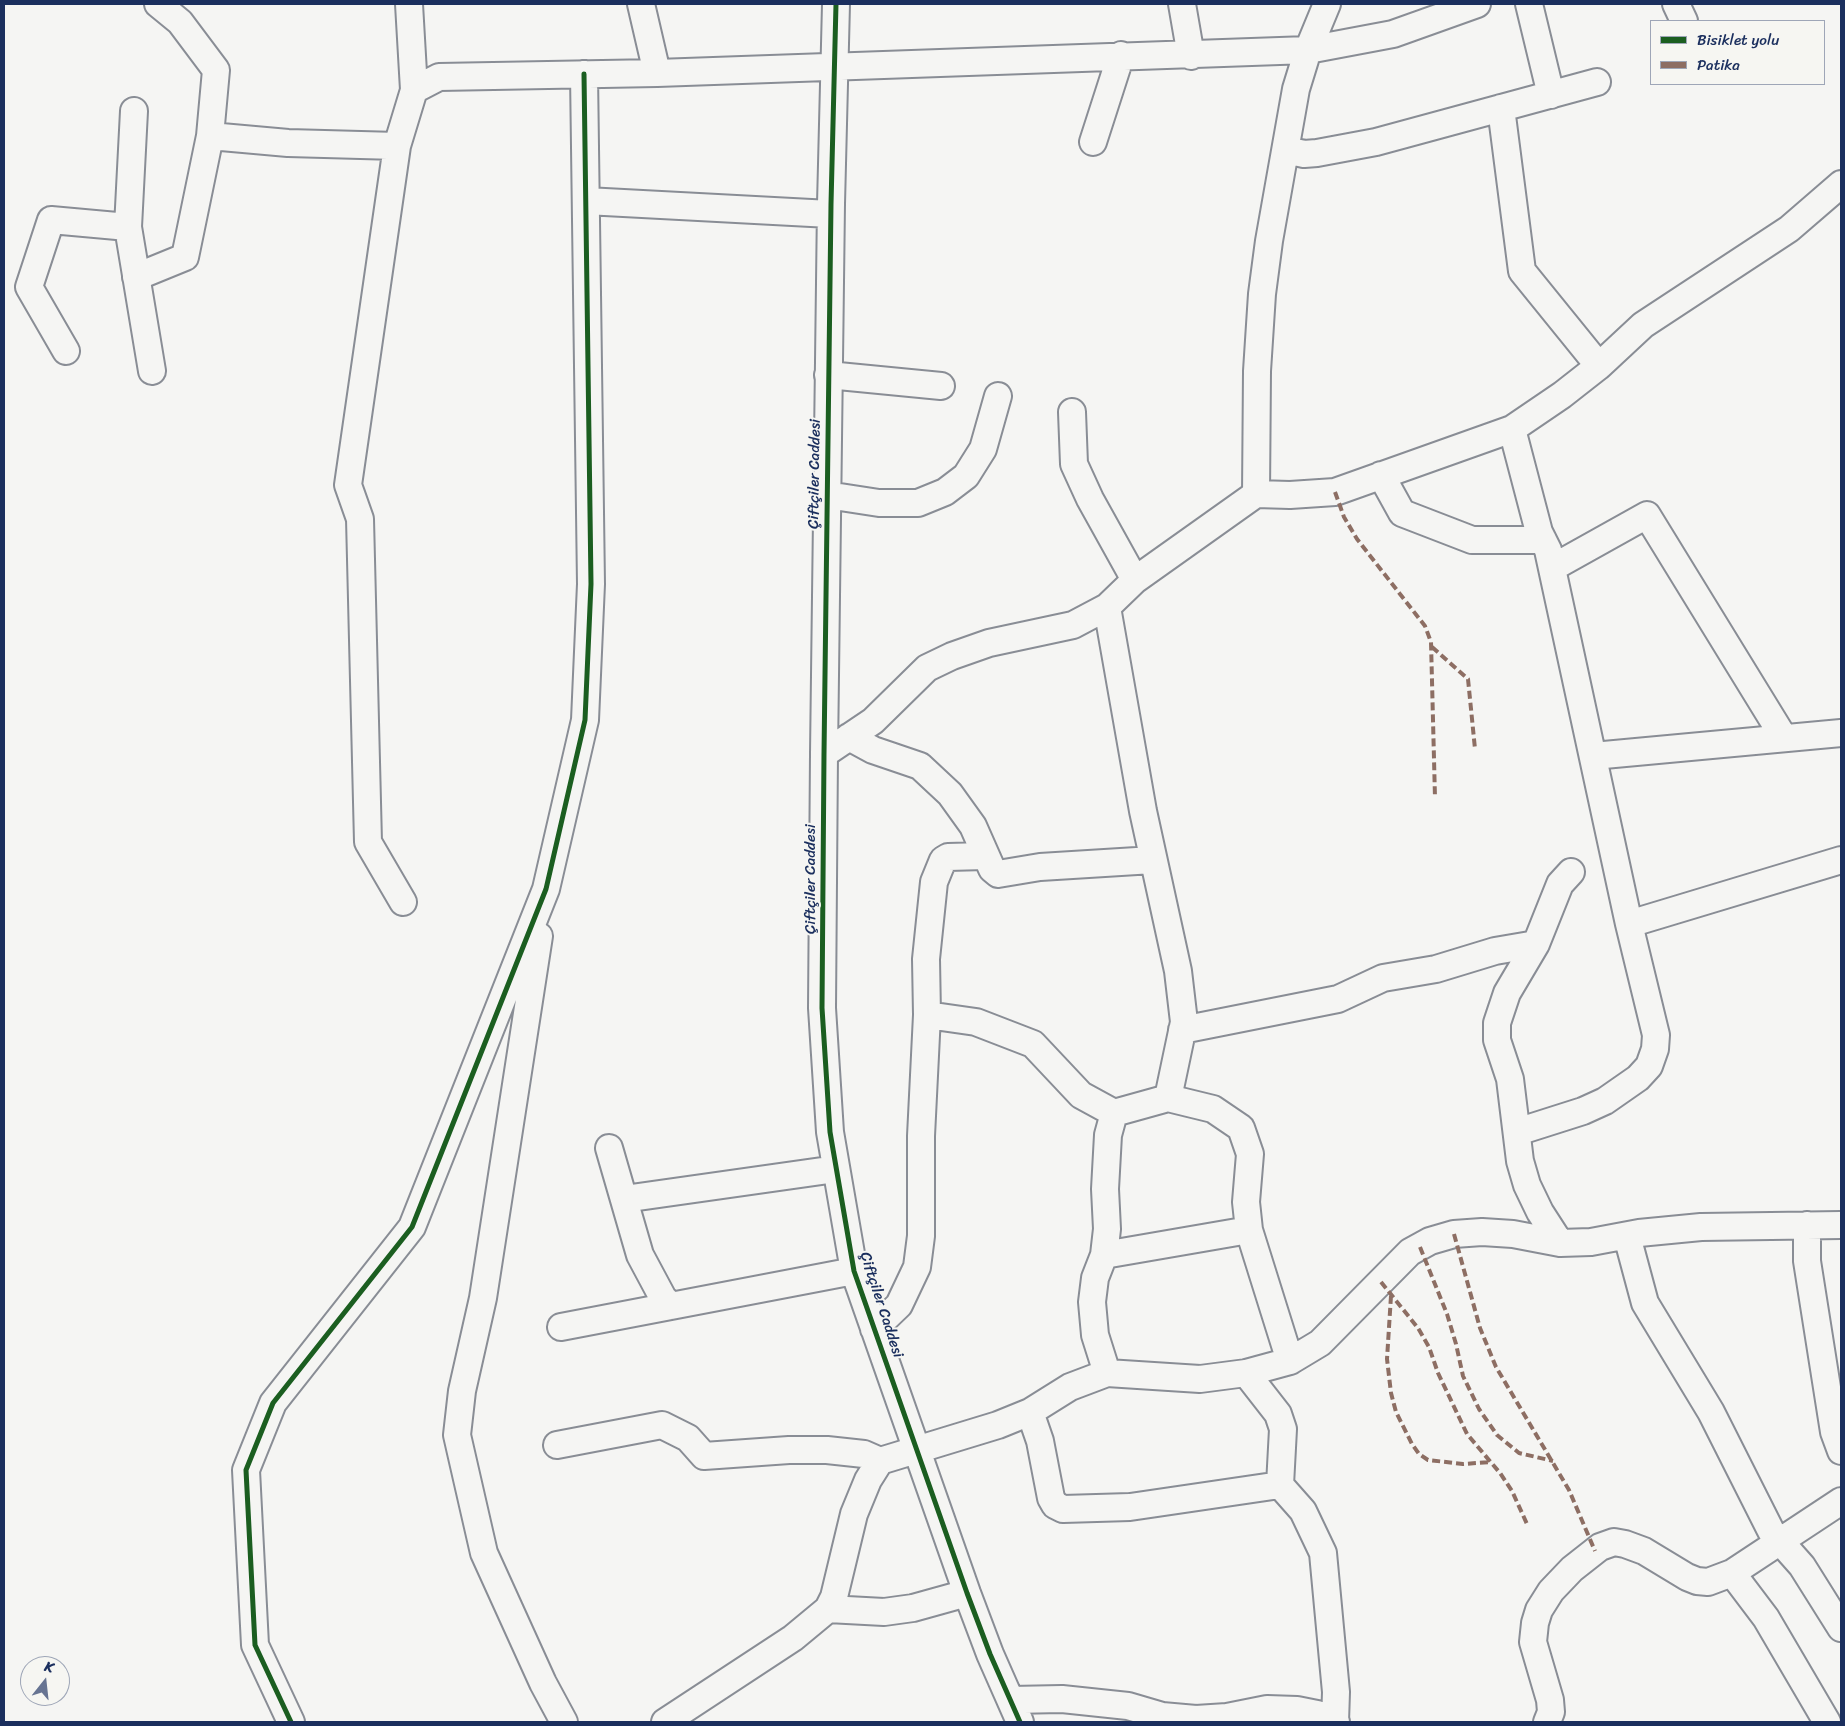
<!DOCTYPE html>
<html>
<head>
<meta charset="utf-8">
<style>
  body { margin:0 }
  #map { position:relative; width:1845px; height:1726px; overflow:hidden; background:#f5f5f3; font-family:Sriracha,sans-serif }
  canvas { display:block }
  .frame { position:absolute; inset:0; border:5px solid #1b2f5e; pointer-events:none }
  .legend { position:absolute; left:1650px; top:20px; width:175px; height:65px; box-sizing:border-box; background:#f6f6f2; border:1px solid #9ea6b7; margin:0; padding:6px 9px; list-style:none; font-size:15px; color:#1b2f5e }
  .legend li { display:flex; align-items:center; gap:10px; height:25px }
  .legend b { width:25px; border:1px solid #9ea6b7 }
  .north { position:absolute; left:20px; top:1656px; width:50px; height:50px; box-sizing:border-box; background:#f6f6f2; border:1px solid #9ea6b7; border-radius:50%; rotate:16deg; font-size:14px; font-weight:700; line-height:20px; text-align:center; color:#1b2f5e }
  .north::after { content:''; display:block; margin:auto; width:18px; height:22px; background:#677492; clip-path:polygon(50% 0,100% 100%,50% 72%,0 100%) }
</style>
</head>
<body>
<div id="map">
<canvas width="1845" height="1726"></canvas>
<div class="frame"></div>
<ul class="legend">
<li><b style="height:6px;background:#1b5e20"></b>Bisiklet yolu</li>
<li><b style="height:6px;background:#8d6e63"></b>Patika</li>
</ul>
<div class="north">K</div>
</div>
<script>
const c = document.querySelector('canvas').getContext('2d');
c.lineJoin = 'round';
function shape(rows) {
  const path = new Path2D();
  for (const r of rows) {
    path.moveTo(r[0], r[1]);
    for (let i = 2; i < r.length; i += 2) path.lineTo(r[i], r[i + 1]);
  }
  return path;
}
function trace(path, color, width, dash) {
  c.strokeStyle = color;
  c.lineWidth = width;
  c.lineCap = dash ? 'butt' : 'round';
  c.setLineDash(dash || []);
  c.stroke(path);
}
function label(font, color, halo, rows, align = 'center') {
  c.font = font + ' Sriracha,sans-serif';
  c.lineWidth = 4;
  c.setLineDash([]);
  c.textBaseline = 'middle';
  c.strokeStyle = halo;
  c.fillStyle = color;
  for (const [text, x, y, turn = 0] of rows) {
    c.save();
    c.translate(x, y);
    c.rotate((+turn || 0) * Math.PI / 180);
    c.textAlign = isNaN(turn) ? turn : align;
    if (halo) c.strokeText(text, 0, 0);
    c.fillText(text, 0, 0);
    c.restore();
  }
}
const minor = shape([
  [158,4,180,22,216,70,210,136,288,143,397,146],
  [409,4,414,90],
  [641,4,657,73,1308,50,1393,34,1477,4],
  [836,4,831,204,824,754,822,1008,830,1132,854,1271,967,1593,990,1654,1020,1722],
  [1182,4,1191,56],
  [1529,4,1551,95],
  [1676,4,1684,21],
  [1501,108,1522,271,1599,366],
  [1093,142,1121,55],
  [1286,150,1304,154,1317,153,1376,142,1597,82],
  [586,201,830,214],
  [128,227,134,111],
  [136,277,185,257,210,136],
  [66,351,29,287,51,220,128,227,152,371],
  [828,375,941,386],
  [1072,412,1074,464,1090,499,1135,580],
  [1512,429,1539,532,1548,550,1629,924,1656,1035,1655,1049,1649,1066,1638,1078,1605,1101,1583,1111,1517,1132],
  [1381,475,1402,513,1472,540,1543,540],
  [1256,494,1257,371,1262,294,1269,241,1296,89,1308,50,1327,4],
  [827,495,879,503,918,503,945,492,966,476,983,449,998,396],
  [1552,568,1647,515,1784,738],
  [1107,607,1143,811,1178,971,1184,1022,1168,1098,1114,1113,1108,1135,1105,1189,1107,1229,1104,1255,1095,1278,1092,1302,1095,1335,1107,1373],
  [849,737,873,750,920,766,950,794,973,826,992,869,998,874,1040,867,1153,860],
  [824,754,873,721,927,668,952,656,989,643,1073,625,1107,607,1135,580,1256,494,1290,495,1335,492,1512,429,1562,395,1599,366,1643,325,1789,229,1841,184],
  [1593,756,1841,733],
  [403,902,368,842,360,519,348,485,397,146,414,90,439,77,657,73],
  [1629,924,1841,860],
  [539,936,483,1298,462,1391,457,1435,484,1553,543,1683,564,1722],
  [927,1015,976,1022,1033,1044,1081,1095,1114,1113],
  [1182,1030,1338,999,1383,978,1436,969,1495,951,1536,944],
  [1168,1098,1213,1109,1241,1128,1250,1154,1246,1202,1249,1230,1290,1361],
  [609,1148,640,1255,663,1298,671,1306],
  [624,1199,836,1169],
  [1807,1225,1807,1261,1834,1432,1841,1451],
  [1627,1236,1645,1303,1711,1412,1771,1531,1802,1566,1841,1628],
  [1560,1243,1540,1212,1527,1185,1520,1161,1510,1079,1497,1040,1497,1023,1507,993,1536,944,1560,884,1571,872],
  [1104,1255,1249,1230],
  [561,1327,854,1271],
  [874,1329,899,1305,917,1267,921,1236,921,1136,927,1015,926,959,934,882,943,860,948,857,985,856],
  [1246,1373,1278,1414,1283,1429,1280,1485],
  [1030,1412,1040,1441,1051,1498,1055,1505,1063,1509,1130,1507,1280,1485,1303,1511,1323,1553,1336,1692,1335,1722],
  [557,1445,662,1425,688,1438,704,1456,789,1450,827,1450,864,1454,880,1461],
  [1732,1573,1841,1501],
  [828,1609,884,1612,913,1608,967,1593],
  [1011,1700,1062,1699,1128,1706,1162,1716,1196,1719,1227,1717,1267,1709,1297,1710,1317,1714,1336,1722],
  [291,1722,255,1645,246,1470,273,1403,412,1227,546,889,585,720,591,584,584,74],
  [665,1722,793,1638,828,1609,834,1597,854,1514,868,1480,880,1461,998,1425,1030,1412,1070,1387,1107,1373,1200,1379,1246,1373,1290,1361,1320,1343,1410,1252,1430,1241,1454,1234,1482,1232,1513,1234,1560,1243,1591,1242,1639,1233,1701,1227,1841,1225],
  [1547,1722,1551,1712,1550,1700,1533,1642,1535,1623,1539,1610,1551,1591,1572,1569,1600,1547,1614,1542,1625,1544,1644,1551,1687,1577,1697,1581,1708,1582,1732,1573,1766,1618,1827,1722]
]);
trace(minor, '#898d95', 30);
trace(minor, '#f5f5f3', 26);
trace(shape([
  [1335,492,1344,517,1357,539,1425,626,1431,642,1435,798],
  [1432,647,1468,679,1475,749],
  [1454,1234,1480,1328,1496,1367,1569,1490,1595,1551],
  [1420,1247,1447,1314,1456,1344,1463,1376,1479,1409,1497,1435,1519,1453,1553,1461],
  [1381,1282,1418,1328,1429,1347,1438,1373,1467,1434,1500,1473,1512,1491,1527,1524],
  [1391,1296,1387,1359,1391,1393,1396,1412,1412,1444,1419,1454,1428,1460,1463,1464,1490,1462]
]), '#8d6e63', 4, [8, 4]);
trace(shape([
  [836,4,831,204,824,754,822,1008,830,1132,854,1271,967,1593,990,1654,1020,1722],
  [291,1722,255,1645,246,1470,273,1403,412,1227,546,889,585,720,591,584,584,74]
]), '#1b5e20', 5);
label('15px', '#1b2f5e', '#f6f6f2', [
  ["Çiftçiler Caddesi",815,474,-89],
  ["Çiftçiler Caddesi",811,879,-90],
  ["Çiftçiler Caddesi",881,1305,72]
]);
</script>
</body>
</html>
